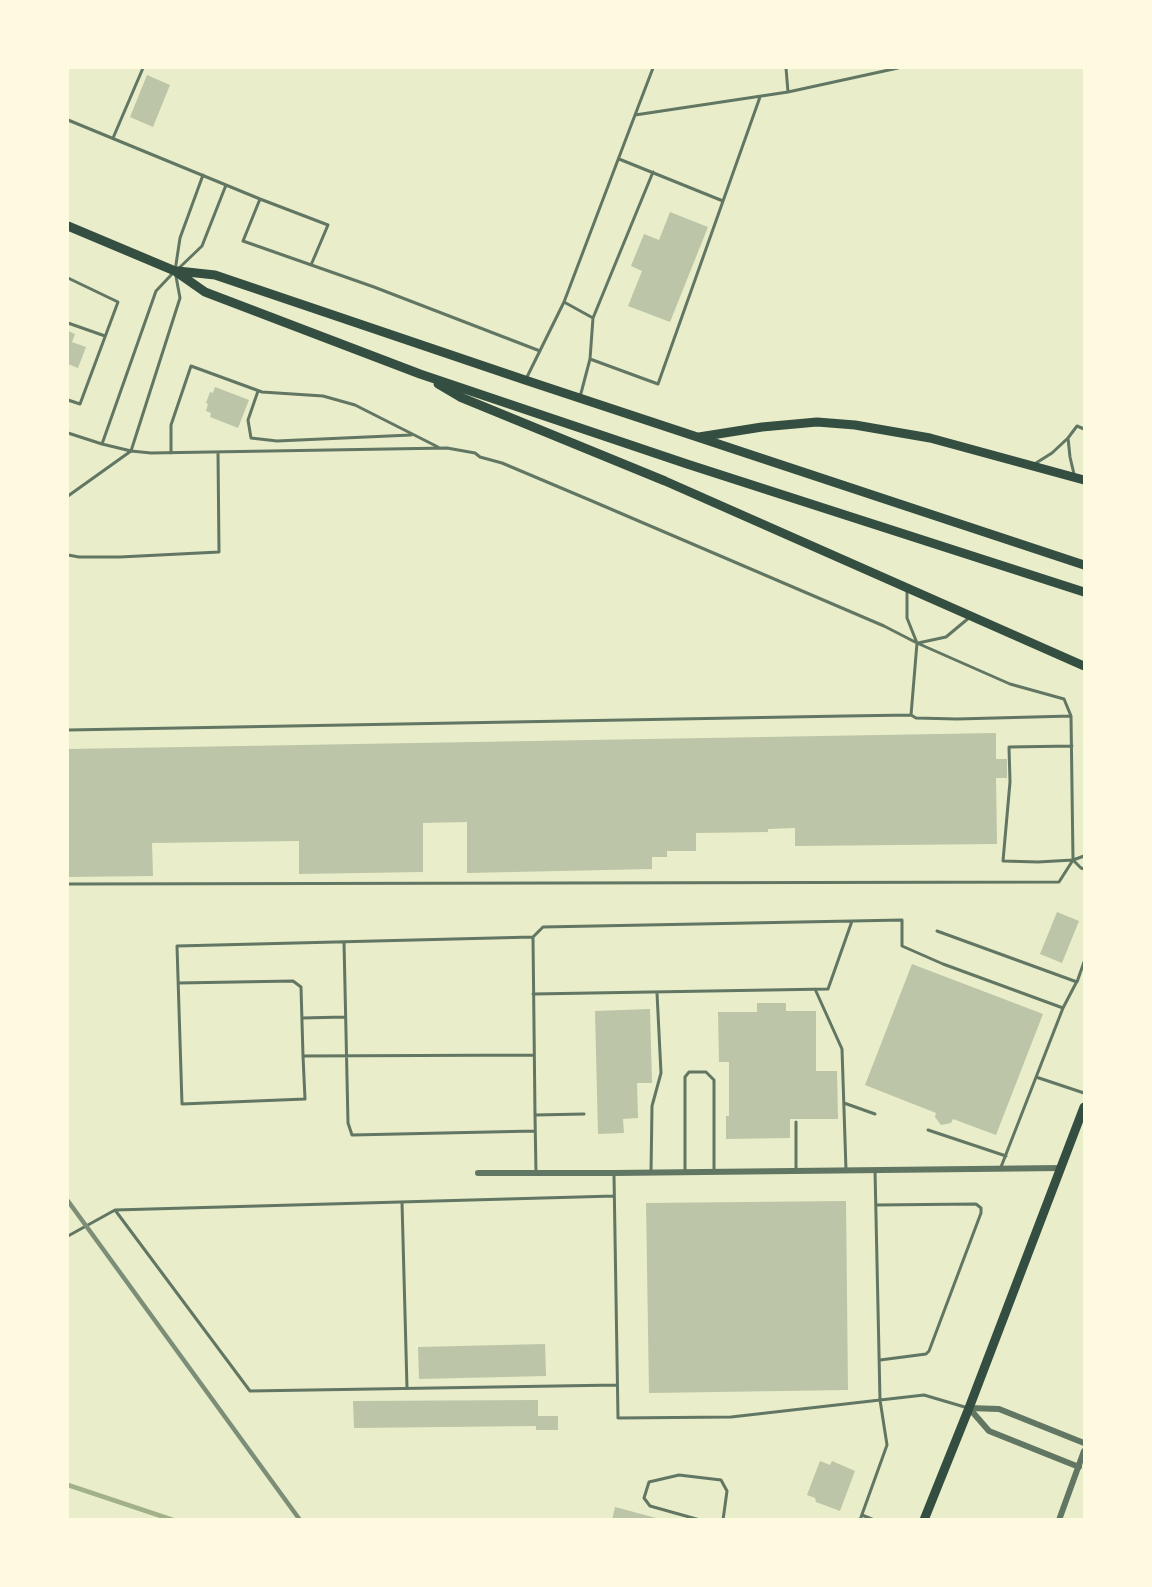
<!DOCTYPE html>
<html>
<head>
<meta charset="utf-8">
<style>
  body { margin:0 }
  #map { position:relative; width:1152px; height:1587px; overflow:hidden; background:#e9edc9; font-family:"IBM Plex Serif",serif }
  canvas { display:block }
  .frame { position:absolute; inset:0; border:69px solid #fefae0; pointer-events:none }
</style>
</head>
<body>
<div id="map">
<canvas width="1152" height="1587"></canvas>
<div class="frame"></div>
</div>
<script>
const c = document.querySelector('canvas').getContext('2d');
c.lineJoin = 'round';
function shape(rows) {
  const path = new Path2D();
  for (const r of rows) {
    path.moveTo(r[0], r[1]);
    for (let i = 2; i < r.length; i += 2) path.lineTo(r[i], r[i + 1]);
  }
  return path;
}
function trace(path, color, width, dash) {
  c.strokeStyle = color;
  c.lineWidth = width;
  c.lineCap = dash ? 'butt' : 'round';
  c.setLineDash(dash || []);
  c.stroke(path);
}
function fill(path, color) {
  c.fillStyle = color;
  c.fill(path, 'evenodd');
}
trace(shape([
  [68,1485,173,1520]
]), '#a3b18a', 4.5);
fill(shape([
  [147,75,170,85,153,127,130,117],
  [670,212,708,227,670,322,628,306,642,271,631,266,644,234,659,240],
  [68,331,75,334,72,342,86,347,78,368,68,364],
  [215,387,249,400,238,428,210,417,211,413,206,411,208,404,206,403,210,392,213,393],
  [996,733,996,759,1007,759,1007,778,996,778,997,844,795,846,795,828,768,829,768,832,696,833,696,851,667,851,667,857,652,857,652,869,467,873,467,822,423,823,423,872,299,874,299,841,152,843,153,876,68,877,68,749],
  [1057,912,1079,921,1062,963,1040,954],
  [912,964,1043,1014,996,1135,953,1119,951,1123,941,1125,935,1117,936,1113,865,1085],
  [757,1003,786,1003,786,1011,816,1011,816,1071,837,1071,838,1119,790,1119,790,1138,726,1139,726,1116,729,1116,729,1062,719,1062,718,1012,757,1012],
  [650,1009,652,1083,637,1083,638,1118,623,1119,624,1133,598,1134,595,1011],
  [846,1201,848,1390,649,1393,646,1203],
  [545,1344,546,1376,419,1379,418,1347],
  [538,1400,538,1416,558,1416,558,1430,536,1430,536,1426,354,1428,353,1401],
  [820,1461,830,1465,832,1461,855,1471,840,1511,816,1502,815,1498,807,1495],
  [615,1507,660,1519,660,1520,612,1520]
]), '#bcc5a7');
trace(shape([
  [786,68,788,92],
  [635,115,653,68],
  [68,120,260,199,328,225,311,265],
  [113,138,143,68],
  [619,159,723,201],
  [260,199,243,241,374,287,540,351],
  [178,269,202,246,226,185],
  [68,278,118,302,80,404,68,400],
  [564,302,593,318,653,172],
  [68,323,105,336],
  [590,359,593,318],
  [526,379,564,302,635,115,788,92,898,68],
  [258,391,248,420,251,438,277,441,411,435],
  [580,397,590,359,658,384,760,97],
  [68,433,102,444,131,451,151,453,447,448,475,453,480,457,502,463,592,501,884,626,917,643,1010,684,1064,699,1071,716,1073,860,1059,882,68,884],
  [1068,438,1070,457,1074,474],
  [102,444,156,291,173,273],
  [171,453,171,425,191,366,262,392,323,396,355,405,438,447],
  [1036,463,1052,453,1068,438,1077,426,1084,429],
  [68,496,131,451,180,298,175,271,180,238,203,175],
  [68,555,79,557,120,557,219,552,218,452],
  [907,591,907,618,917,643,911,715],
  [918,643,946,637,970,617],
  [68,730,845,716,911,715,916,718,957,719,1071,716],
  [1072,746,1009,747,1010,782,1003,861,1038,862,1073,860,1084,856],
  [1073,860,1081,868,1084,869],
  [937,931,1077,982,1084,962],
  [533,937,543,927,852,921],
  [344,942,348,1123,352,1135,535,1131],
  [178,983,293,981,301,987,303,1056],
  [815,989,842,1049,846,1170],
  [533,994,828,989,852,921,902,920,902,946,943,964,1063,1008,1001,1167],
  [1063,1008,1076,983],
  [302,1018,345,1017],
  [534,1055,303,1056,305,1099,182,1104,177,946,533,937,535,1115,536,1173],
  [1036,1077,1084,1093],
  [844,1103,875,1114],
  [535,1115,584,1114],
  [796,1122,796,1171],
  [928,1130,1006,1156],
  [685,1171,685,1077,689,1072,706,1072,714,1080,714,1172],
  [651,1173,652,1106,661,1073,657,993],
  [614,1175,618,1418,731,1417,924,1395,968,1408],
  [614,1196,115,1210,250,1391,617,1385],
  [402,1202,407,1388],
  [876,1205,976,1204,981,1208,981,1213,929,1351,926,1354,880,1360],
  [68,1236,115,1210],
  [862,1515,874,1520],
  [700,1520,650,1506,644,1498,649,1482,679,1475,721,1480,727,1491,723,1520],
  [860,1520,887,1445,880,1400,875,1170]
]), '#617663', 3);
trace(shape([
  [478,1173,614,1173,1061,1168],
  [969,1408,989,1431,1079,1467],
  [969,1408,999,1409,1084,1443],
  [1059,1520,1084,1451]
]), '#617663', 6);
trace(shape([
  [68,226,175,271,205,292,420,374,687,464,1084,592],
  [178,271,215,275,525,380,1084,565],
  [438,384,460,397,665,481,1084,666],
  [699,437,762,427,817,422,855,425,930,438,1084,480],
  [924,1520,969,1408,1084,1107]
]), '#344e41', 9);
trace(shape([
  [68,1201,300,1520]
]), '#7c8e77', 4.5);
</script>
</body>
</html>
